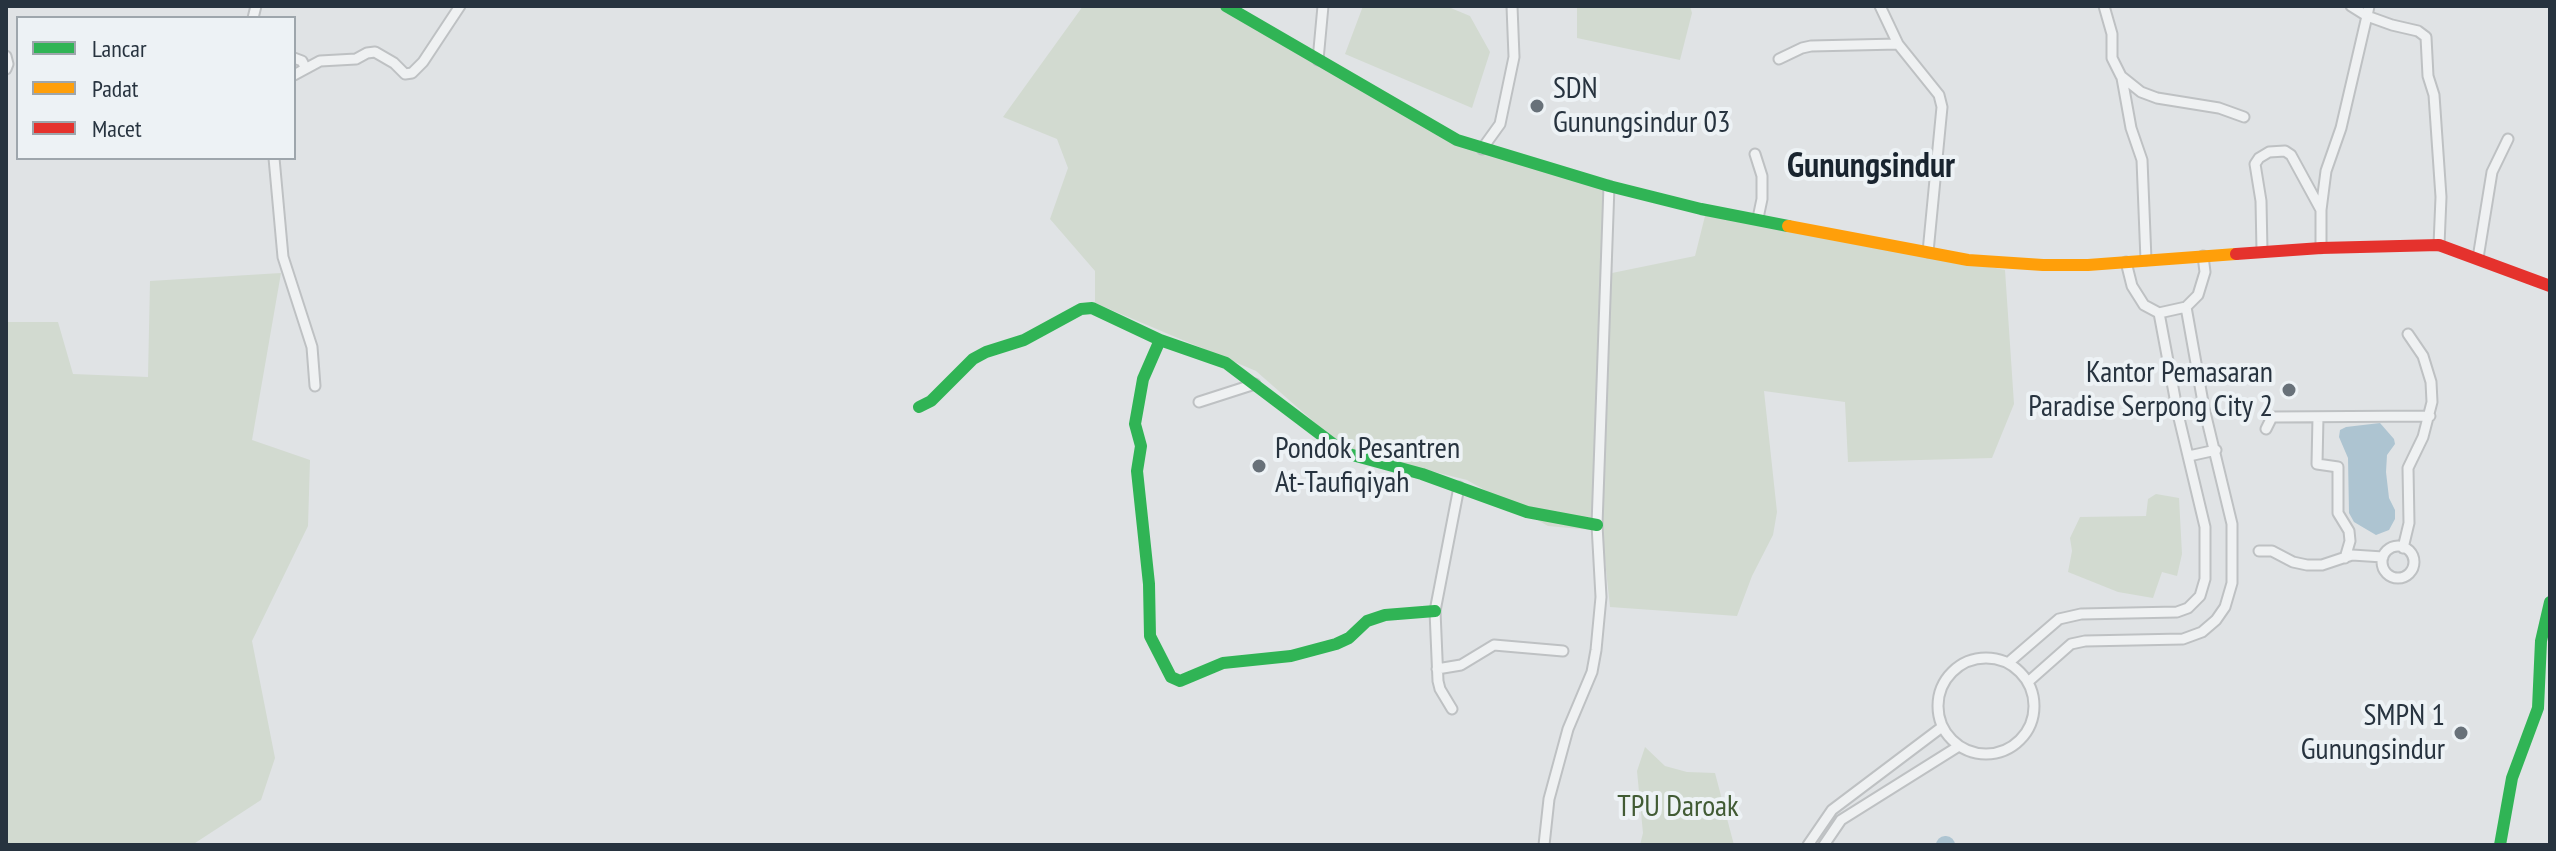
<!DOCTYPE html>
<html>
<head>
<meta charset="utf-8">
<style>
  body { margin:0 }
  #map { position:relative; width:2556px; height:851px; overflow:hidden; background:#e0e3e5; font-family:"PT Sans Narrow",sans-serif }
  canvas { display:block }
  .frame { position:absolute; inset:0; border:8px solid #27333f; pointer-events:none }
  .legend { position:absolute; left:16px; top:16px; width:280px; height:144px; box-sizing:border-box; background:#edf2f5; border:2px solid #9ea6ac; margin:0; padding:10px 14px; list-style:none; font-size:24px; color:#27333f }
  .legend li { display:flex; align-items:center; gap:16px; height:40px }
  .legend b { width:40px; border:2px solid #9ea6ac }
</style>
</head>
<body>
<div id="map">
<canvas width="2556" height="851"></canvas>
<div class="frame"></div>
<ul class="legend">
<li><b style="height:10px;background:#30b455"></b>Lancar</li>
<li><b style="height:10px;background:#ff9f0a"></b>Padat</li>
<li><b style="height:10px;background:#e5322d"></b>Macet</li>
</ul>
</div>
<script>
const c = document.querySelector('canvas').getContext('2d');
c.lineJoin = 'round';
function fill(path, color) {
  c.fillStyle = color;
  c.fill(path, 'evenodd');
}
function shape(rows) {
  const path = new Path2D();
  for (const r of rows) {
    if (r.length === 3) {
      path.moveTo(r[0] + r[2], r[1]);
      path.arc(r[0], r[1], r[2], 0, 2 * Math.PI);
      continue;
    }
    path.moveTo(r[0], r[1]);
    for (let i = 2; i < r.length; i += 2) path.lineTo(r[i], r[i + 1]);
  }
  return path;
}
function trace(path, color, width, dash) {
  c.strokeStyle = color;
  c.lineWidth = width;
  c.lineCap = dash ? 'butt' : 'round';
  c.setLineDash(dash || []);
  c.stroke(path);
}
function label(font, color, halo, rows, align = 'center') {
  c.font = font + ' "PT Sans Narrow",sans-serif';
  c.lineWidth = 8;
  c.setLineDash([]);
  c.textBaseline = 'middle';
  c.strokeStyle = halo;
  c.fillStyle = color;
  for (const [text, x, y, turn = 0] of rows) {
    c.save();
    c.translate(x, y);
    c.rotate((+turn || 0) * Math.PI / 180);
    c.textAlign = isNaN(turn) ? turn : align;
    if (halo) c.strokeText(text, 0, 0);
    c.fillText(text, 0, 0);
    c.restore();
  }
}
fill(shape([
  [1083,6,1229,6,1473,145,1614,185,1612,273,1695,256,1707,208,2005,270,2014,404,1992,458,1848,462,1845,402,1764,391,1777,512,1773,535,1752,576,1737,616,1610,607,1602,531,1548,526,1467,480,1346,450,1256,371,1095,303,1095,271,1050,219,1068,168,1057,139,1003,117],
  [1363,6,1446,6,1470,16,1490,52,1472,108,1345,54],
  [1577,6,1690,6,1692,13,1680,60,1577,38],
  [281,273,252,440,310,460,308,526,252,641,275,758,261,800,192,845,6,845,6,322,58,322,73,374,148,377,150,281],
  [2156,494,2179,498,2182,554,2177,576,2162,572,2153,598,2118,592,2068,572,2072,551,2070,538,2080,517,2146,516,2148,499],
  [1645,747,1665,766,1687,772,1715,773,1734,845,1640,845,1643,833,1637,771]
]), '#d2dad0');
fill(shape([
  [2380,423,2394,439,2395,444,2387,455,2386,472,2389,498,2395,510,2395,519,2389,530,2376,535,2354,522,2349,513,2348,458,2339,437,2340,430,2346,427]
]), '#adc4d1');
trace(shape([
  [1945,845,1946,845]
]), '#adc4d1', 18);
const street = shape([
  [1880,6,1898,44,1939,95,1942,107,1928,252],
  [2104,6,2112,34,2112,58,2121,76,2141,92,2157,98,2219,108,2244,117],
  [2369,6,2367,16,2392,25,2418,31,2426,37,2428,76,2434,95,2441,197,2439,245],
  [253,18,256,6],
  [6,56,8,64,6,69],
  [294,58,302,61,305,67],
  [1779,59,1802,48,1811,46,1898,44],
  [1318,60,1323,6],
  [294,75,320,61,356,59,367,53,375,52,394,63,405,74,412,73,423,62,460,6],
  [2122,78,2131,128,2142,160,2146,260],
  [1482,149,1500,124,1514,57,1512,6],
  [1755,154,1762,176,1762,199,1758,218],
  [274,158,283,257,312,347,315,386],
  [2321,248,2321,210,2326,171,2341,128,2367,16,2351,6],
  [2262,251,2261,201,2255,164,2259,158,2269,152,2285,151,2291,155,2321,210],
  [2478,258,2492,172,2508,139],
  [2159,313,2186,307],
  [1199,402,1255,384],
  [2318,417,2317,464,2338,467,2338,513,2349,531,2350,541,2345,558],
  [2266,429,2272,417,2430,416],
  [2189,456,2216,450],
  [2398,562,16],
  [2403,548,2409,523,2408,468,2423,437,2432,402,2431,382,2423,356,2408,334],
  [2259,551,2272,551,2293,562,2307,565,2322,565,2352,555,2383,557],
  [1986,706,48],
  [2008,663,2059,619,2081,614,2177,612,2188,608,2200,596,2205,579,2205,527,2178,414,2159,313,2144,305,2132,286,2126,262],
  [1437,669,1461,665,1494,645,1563,651],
  [2028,682,2071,644,2085,641,2183,639,2202,632,2216,620,2225,607,2232,583,2232,524,2204,408,2186,307,2198,295,2205,272,2203,256],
  [1452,709,1440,689,1438,681,1435,611,1459,487],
  [1544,845,1549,799,1568,729,1592,672,1596,650,1601,597,1597,525,1609,186],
  [1808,845,1832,810,1942,727],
  [1824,845,1841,820,1959,746]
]);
trace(street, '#bec1c3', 13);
trace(street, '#eff1f2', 9);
trace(shape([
  [1226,6,1457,140,1609,186,1701,209,1788,226],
  [1160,340,1143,379,1135,424,1141,446,1137,471,1149,584,1150,636,1171,677,1180,681,1223,663,1291,656,1336,644,1349,638,1367,621,1385,615,1435,611],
  [919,407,931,401,973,359,986,352,1024,340,1081,309,1092,308,1160,340,1226,363,1345,453,1422,474,1527,512,1597,525],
  [2500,845,2512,778,2538,708,2541,641,2550,602]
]), '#30b455', 12);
trace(shape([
  [1788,226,1968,260,2043,265,2088,265,2236,254]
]), '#ff9f0a', 12);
trace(shape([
  [2236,254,2321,248,2439,245,2550,286]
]), '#e5322d', 12);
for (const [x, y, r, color] of [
  [1537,106,8,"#687179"],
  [2289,390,8,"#687179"],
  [1259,466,8,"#687179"],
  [2461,733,8,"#687179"]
]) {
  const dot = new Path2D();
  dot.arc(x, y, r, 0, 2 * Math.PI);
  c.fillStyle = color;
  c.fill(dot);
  trace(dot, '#edf2f5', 3);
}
label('30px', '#27333f', '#edf2f5', [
  ["SDN",1553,89],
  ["Gunungsindur 03",1553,123],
  ["Kantor Pemasaran",2273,373,"right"],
  ["Paradise Serpong City 2",2273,407,"right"],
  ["Pondok Pesantren",1275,449],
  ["At-Taufiqiyah",1275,483],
  ["SMPN 1",2445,716,"right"],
  ["Gunungsindur",2445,750,"right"]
], 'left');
label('30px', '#415b34', '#edf2f5', [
  ["TPU Daroak",1678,807]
]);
label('bold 34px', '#19242f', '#edf2f5', [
  ["Gunungsindur",1871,167]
]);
</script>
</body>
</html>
